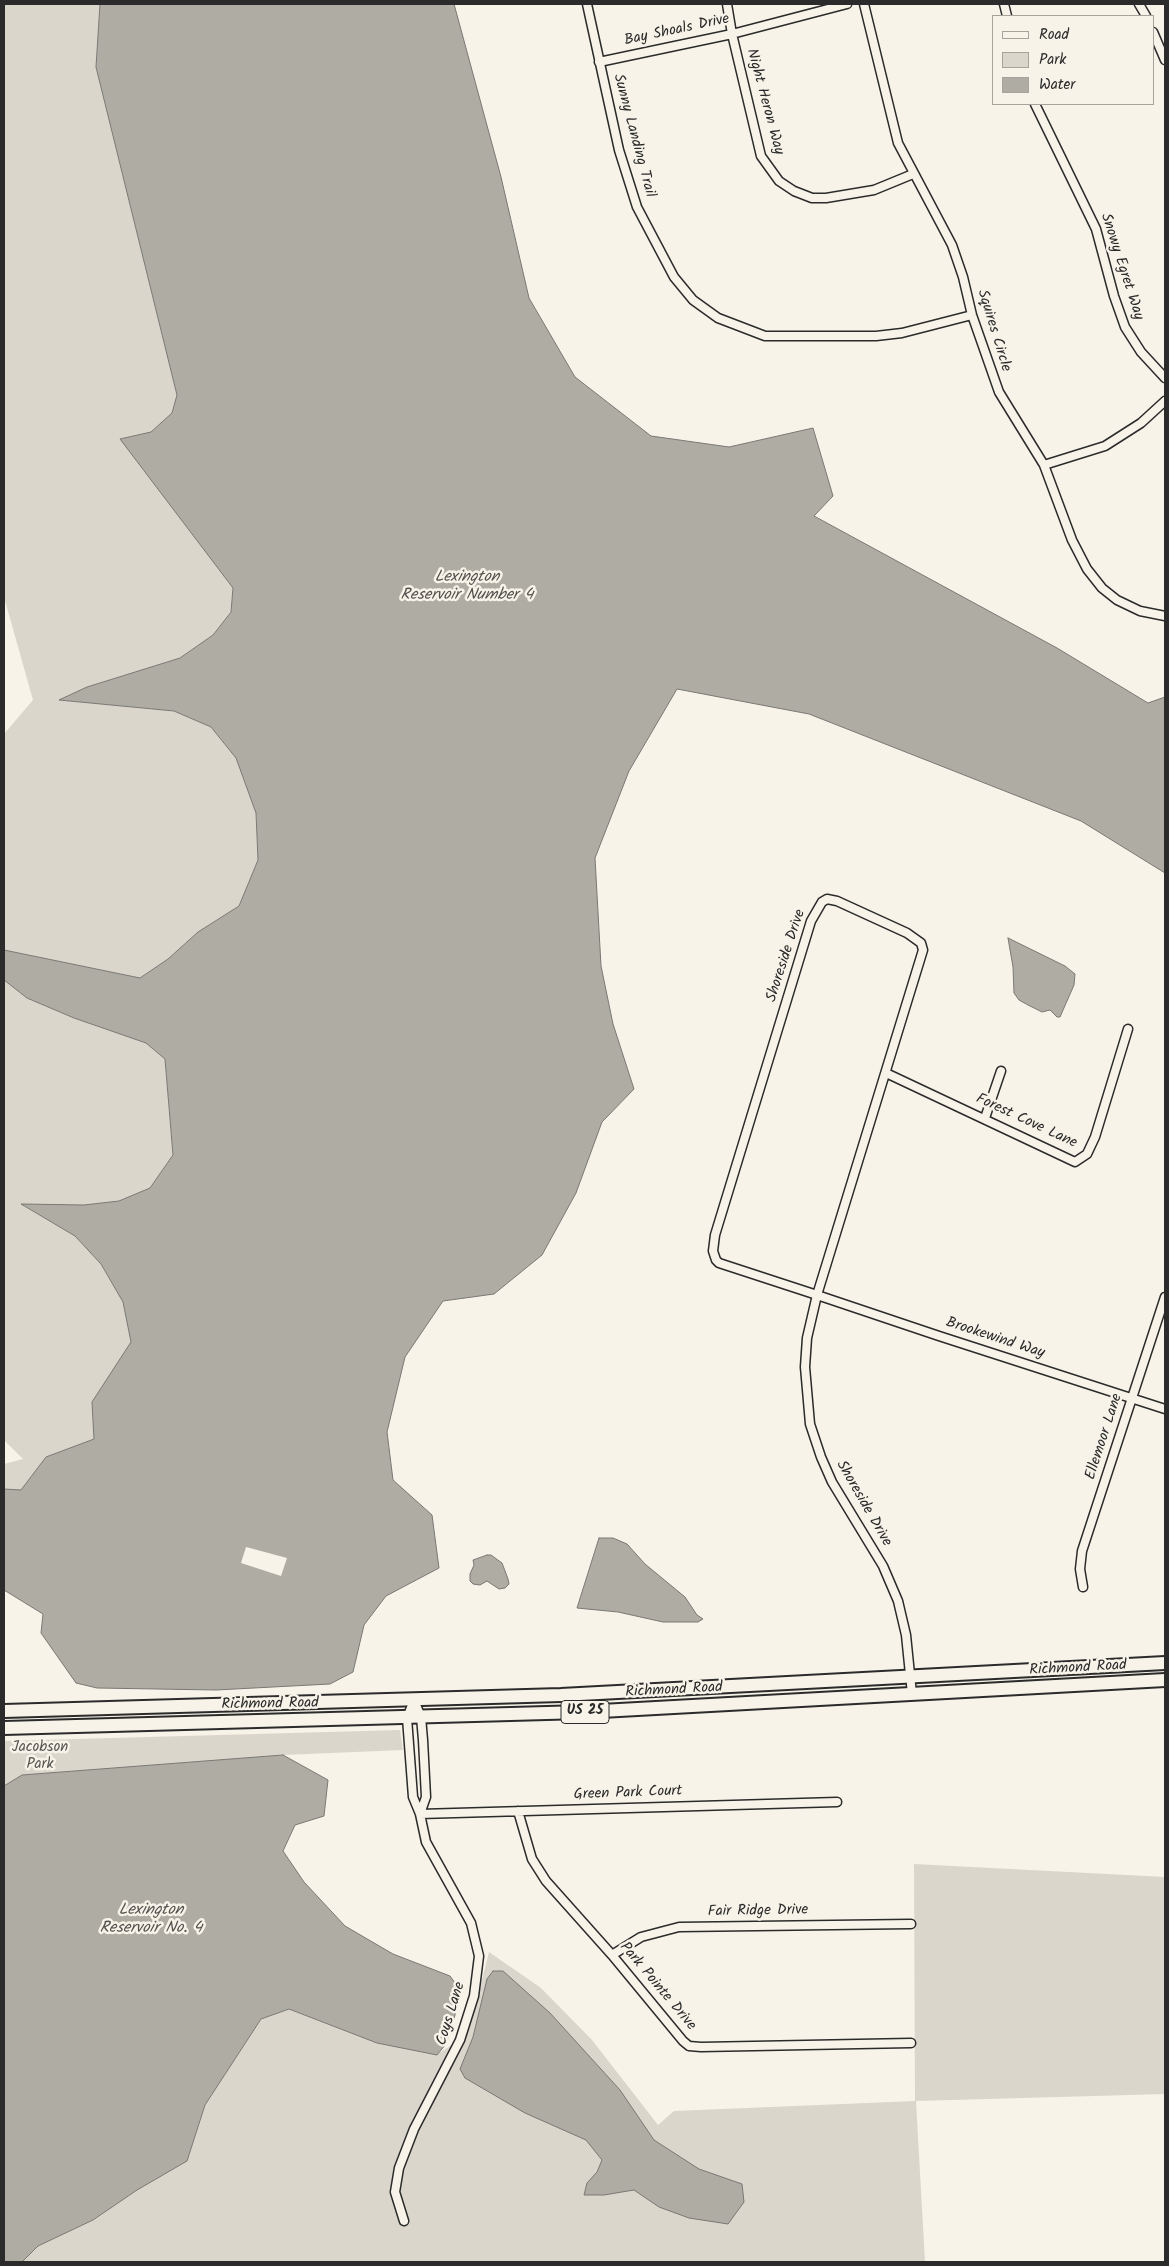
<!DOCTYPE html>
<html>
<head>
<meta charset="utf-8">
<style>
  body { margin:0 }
  #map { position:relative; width:1169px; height:2266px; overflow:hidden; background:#f7f3e8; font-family:Kalam,sans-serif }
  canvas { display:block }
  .frame { position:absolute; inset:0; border:5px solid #2b2b2b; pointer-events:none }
  .legend { position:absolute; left:992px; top:15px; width:162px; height:90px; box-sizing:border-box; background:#f7f3e8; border:1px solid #a5a39c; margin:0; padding:6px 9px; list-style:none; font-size:15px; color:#2b2b2b }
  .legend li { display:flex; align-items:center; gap:10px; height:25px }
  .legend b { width:25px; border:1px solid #a5a39c }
</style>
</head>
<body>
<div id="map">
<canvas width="1169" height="2266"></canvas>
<div class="frame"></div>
<ul class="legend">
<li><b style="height:6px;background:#f7f3e8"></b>Road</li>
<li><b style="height:14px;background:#dad6cc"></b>Park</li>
<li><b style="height:14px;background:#afaca4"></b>Water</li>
</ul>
</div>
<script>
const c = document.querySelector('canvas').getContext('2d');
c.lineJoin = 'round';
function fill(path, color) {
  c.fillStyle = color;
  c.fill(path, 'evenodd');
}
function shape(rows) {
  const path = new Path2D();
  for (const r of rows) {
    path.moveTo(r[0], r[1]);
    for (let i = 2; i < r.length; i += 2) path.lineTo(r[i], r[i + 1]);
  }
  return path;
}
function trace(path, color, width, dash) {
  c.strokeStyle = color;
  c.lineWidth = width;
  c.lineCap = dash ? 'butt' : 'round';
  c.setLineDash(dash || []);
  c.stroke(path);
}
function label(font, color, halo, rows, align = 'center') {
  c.font = font + ' Kalam,sans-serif';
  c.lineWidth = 5;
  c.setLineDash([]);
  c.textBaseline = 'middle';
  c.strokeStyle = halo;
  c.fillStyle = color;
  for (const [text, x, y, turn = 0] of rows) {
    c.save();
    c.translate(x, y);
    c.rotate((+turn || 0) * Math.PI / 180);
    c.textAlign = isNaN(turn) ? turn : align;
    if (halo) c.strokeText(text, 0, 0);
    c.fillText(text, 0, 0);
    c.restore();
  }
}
fill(shape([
  [4,4,100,4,96,67,177,395,172,413,151,432,121,439,233,588,231,611,213,635,180,658,87,687,60,700,174,711,211,727,236,758,256,813,258,860,239,906,198,932,168,959,140,978,4,950,4,734,33,700,4,597],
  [4,980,27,998,74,1018,146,1043,165,1059,173,1155,150,1188,119,1201,84,1205,22,1205,75,1236,101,1264,123,1302,131,1342,93,1402,94,1439,46,1457,21,1491,4,1489,4,1464,23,1459,4,1440],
  [400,1730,403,1750,283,1755,22,1775,4,1786,4,1741],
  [914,1864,1165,1877,1165,2094,916,2101,925,2262,22,2262,38,2246,93,2220,136,2190,187,2161,205,2105,261,2019,289,2009,377,2043,437,2054,464,2038,472,2020,489,1952,541,1988,592,2040,658,2125,674,2111,915,2101]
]), '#dad6cc');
const water = shape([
  [100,4,454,4,501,177,529,298,575,377,651,436,729,447,813,428,833,496,814,516,1057,648,1148,703,1165,697,1165,873,1081,821,809,714,677,689,629,771,595,858,601,966,613,1024,634,1089,602,1122,576,1193,542,1255,494,1294,443,1301,405,1357,387,1432,393,1480,432,1515,439,1568,386,1596,364,1625,353,1672,330,1684,216,1690,97,1688,76,1683,41,1633,43,1614,4,1590,4,1489,21,1490,46,1457,94,1439,92,1402,131,1342,123,1302,101,1264,75,1236,21,1204,84,1205,119,1201,150,1188,173,1155,165,1059,146,1043,74,1018,27,998,4,980,4,950,140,978,168,959,198,932,239,906,258,860,256,813,236,758,211,727,174,711,59,700,87,687,180,658,213,635,231,612,233,588,120,439,151,432,172,413,177,395,96,67,100,4],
  [1008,938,1065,966,1075,974,1074,985,1060,1017,1057,1017,1050,1010,1042,1012,1028,1005,1019,1000,1014,993,1013,967,1008,938],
  [599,1538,613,1538,627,1544,645,1564,685,1597,697,1615,703,1619,698,1622,663,1622,618,1612,577,1608,599,1538],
  [487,1555,491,1555,502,1563,508,1579,509,1584,505,1588,499,1589,487,1581,480,1585,473,1584,470,1581,470,1574,474,1565,473,1560,487,1555],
  [283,1755,328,1780,324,1816,295,1825,283,1851,304,1882,345,1926,393,1954,450,1976,458,1987,455,2015,446,2044,437,2055,377,2043,289,2009,261,2019,205,2105,187,2161,137,2190,93,2220,38,2246,22,2262,4,2262,4,1786,22,1775,283,1755],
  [493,1971,503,1971,550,2013,620,2090,654,2140,699,2169,742,2184,744,2202,728,2224,689,2218,659,2207,634,2190,604,2195,584,2195,587,2183,597,2172,602,2160,586,2140,525,2113,465,2078,460,2069,473,2037,487,1979,493,1971]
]);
fill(water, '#afaca4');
trace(water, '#7a7874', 1);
fill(shape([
  [246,1547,287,1558,281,1576,241,1563]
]), '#f7f3e8');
const minor = shape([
  [587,4,619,150,637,207,674,277,693,300,718,318,765,336,876,336,902,333,972,315],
  [727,4,732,34,761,156,779,181,794,191,812,198,826,198,874,190,913,174],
  [864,4,898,143,952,245,963,277,972,315,999,392,1044,465,1072,540,1087,569,1102,588,1117,600,1140,611,1165,616],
  [1004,4,1007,16],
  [1139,4,1146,16],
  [1153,32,1165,60],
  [599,62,732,34,847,4],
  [1035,104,1096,229,1114,296,1125,327,1141,352,1165,378],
  [1044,465,1105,446,1141,423,1165,401],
  [886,1073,1075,1162,1087,1154,1095,1137,1128,1029],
  [985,1118,1001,1071],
  [1083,1587,1080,1569,1082,1551,1165,1297],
  [912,1694,906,1635,898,1601,883,1566,832,1482,821,1457,810,1424,805,1367,807,1338,817,1295,923,950,921,943,907,933,837,901,827,899,822,902,811,921,715,1235,713,1251,716,1260,719,1263,817,1295,939,1336,1165,1409],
  [414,1700,421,1717,423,1740,426,1797,420,1814],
  [518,1811,532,1859,546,1881,612,1955,683,2041,689,2046,701,2047,911,2043],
  [420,1814,837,1802],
  [612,1955,641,1937,679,1927,911,1924],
  [404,2221,395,2192,399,2168,414,2129,460,2040,474,1996,479,1956,471,1923,426,1842,420,1814,413,1797,407,1718,414,1700]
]);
const trunk = shape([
  [4,1711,561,1695,1165,1663],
  [4,1728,583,1712,1165,1680]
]);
trace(minor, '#2b2b2b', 11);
trace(trunk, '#2b2b2b', 16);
trace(minor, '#f7f3e8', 8);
trace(trunk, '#f7f3e8', 12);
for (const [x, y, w] of [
  [585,1712,48]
]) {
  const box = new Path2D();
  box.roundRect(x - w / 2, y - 11.5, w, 23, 4);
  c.fillStyle = '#f7f3e8';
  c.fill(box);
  trace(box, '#2b2b2b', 1);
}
label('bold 14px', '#2b2b2b', null, [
  ["US 25",585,1712]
]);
label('15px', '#2b2b2b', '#f7f3e8', [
  ["Bay Shoals Drive",677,31,-12],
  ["Night Heron Way",764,102,75],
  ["Sunny Landing Trail",633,136,75],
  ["Snowy Egret Way",1121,267,72],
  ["Squires Circle",993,331,73],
  ["Shoreside Drive",787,956,-72],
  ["Forest Cove Lane",1026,1122,25],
  ["Brookewind Way",995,1339,18],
  ["Ellemoor Lane",1105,1437,-72],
  ["Shoreside Drive",863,1504,60],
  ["Richmond Road",1078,1669,-3],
  ["Richmond Road",674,1691,-3],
  ["Richmond Road",270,1705,-1],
  ["Green Park Court",628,1794,-2],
  ["Fair Ridge Drive",758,1912,-1],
  ["Park Pointe Drive",657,1987,50],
  ["Coys Lane",452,2014,-73]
]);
label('15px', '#575653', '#f7f3e8', [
  ["Jacobson",40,1748],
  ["Park",40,1765]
]);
label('italic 16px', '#53524f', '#f7f3e8', [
  ["Lexington",467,578],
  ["Reservoir Number 4",467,596],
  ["Lexington",151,1911],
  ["Reservoir No. 4",151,1929]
]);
</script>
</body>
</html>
